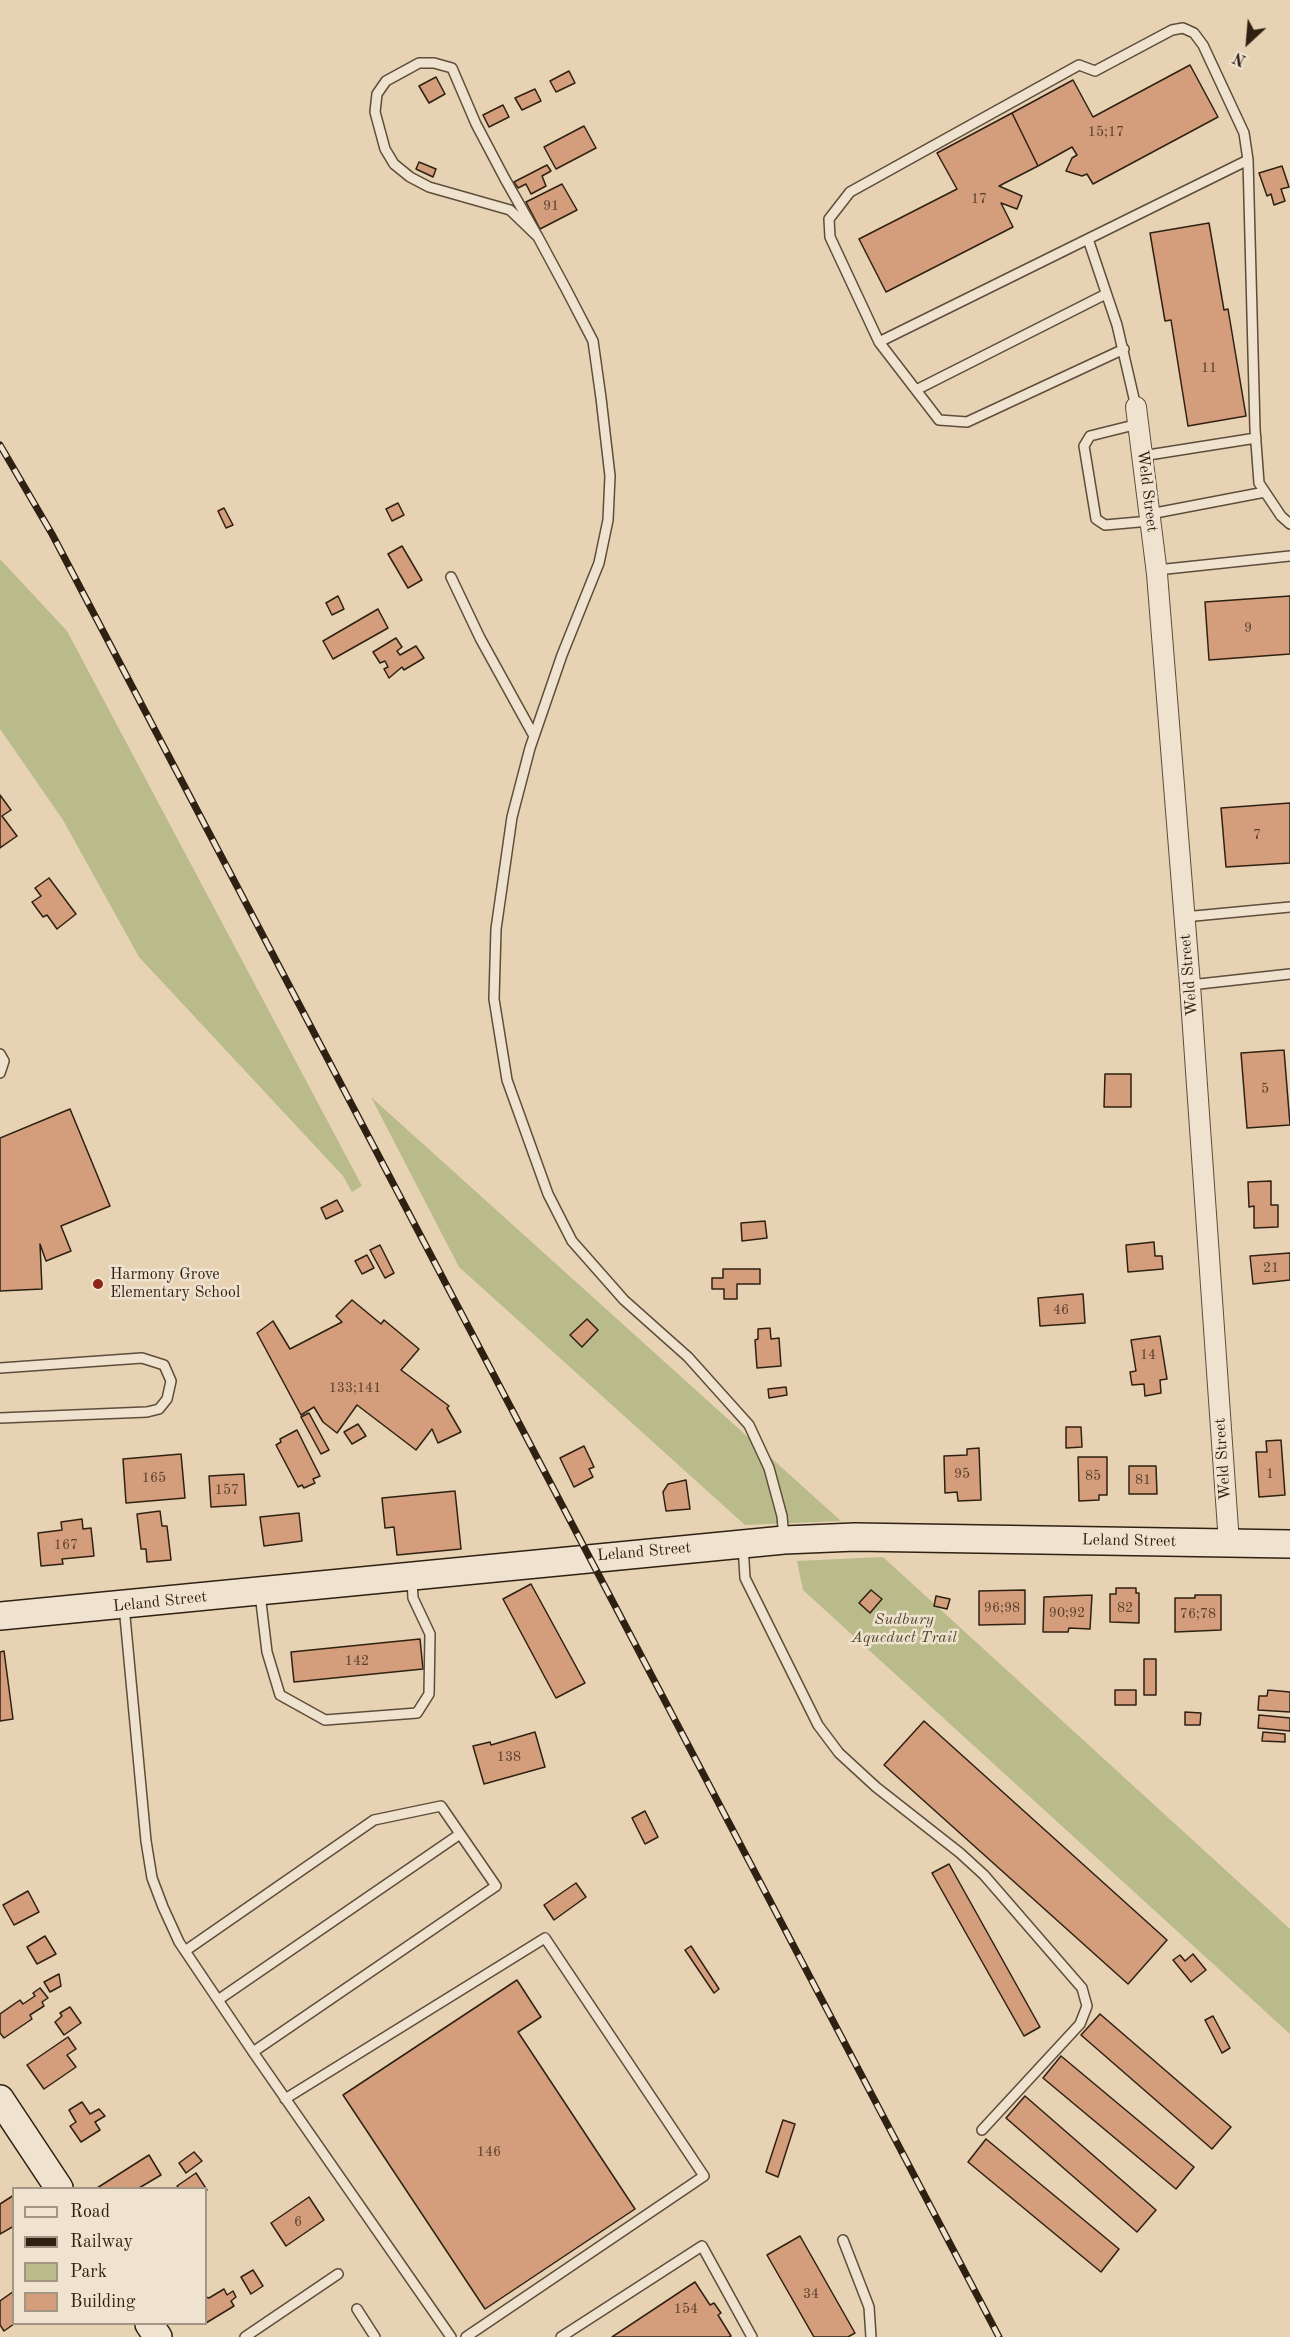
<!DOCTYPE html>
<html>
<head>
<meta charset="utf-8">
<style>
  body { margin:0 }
  #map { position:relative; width:1290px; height:2337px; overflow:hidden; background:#e7d2b4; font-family:"Old Standard TT",serif }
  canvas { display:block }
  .legend { position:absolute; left:12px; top:2187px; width:195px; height:138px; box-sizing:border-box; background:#efe2ce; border:2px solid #a29583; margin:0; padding:8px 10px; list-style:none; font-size:18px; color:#2f2112 }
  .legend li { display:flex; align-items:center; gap:12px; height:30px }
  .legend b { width:30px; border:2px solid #a29583 }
  .north { position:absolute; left:1218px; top:12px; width:60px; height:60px; -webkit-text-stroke:4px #efe2ce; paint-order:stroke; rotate:206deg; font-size:16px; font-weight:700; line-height:24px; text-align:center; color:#2f2112 }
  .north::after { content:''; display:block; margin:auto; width:21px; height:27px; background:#2f2112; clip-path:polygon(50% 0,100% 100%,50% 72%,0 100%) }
</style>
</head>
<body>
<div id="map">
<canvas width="1290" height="2337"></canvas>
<ul class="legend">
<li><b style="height:8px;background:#efe2ce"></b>Road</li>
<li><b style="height:8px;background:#2f2112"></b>Railway</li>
<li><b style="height:16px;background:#b9bb8a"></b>Park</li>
<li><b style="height:16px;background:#d49d7b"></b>Building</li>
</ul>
<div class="north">N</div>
</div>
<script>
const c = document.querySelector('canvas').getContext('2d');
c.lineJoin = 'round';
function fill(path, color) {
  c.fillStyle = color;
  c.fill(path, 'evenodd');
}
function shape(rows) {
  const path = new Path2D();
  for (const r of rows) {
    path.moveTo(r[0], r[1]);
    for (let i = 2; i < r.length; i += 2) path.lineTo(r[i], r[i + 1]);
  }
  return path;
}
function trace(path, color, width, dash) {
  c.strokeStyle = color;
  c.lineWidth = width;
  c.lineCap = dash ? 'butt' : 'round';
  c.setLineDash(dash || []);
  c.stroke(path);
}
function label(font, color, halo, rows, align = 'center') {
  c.font = font + ' "Old Standard TT",serif';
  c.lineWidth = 5;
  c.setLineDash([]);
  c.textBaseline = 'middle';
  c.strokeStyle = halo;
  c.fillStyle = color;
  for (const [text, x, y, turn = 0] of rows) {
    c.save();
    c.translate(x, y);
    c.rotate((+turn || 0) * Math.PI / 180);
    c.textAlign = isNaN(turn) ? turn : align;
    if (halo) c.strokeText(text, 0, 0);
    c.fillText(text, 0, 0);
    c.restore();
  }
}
fill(shape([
  [0,559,67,631,362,1186,352,1192,343,1176,139,957,63,820,0,729],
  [371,1097,841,1521,745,1525,459,1267],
  [883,1557,1290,1929,1290,2034,803,1590,797,1561]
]), '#b9bb8a');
const building = shape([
  [1190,65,1218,117,1093,184,1087,174,1082,176,1066,171,1072,158,1077,155,1072,147,1038,166,1012,113,1073,80,1093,117,1190,65],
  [569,71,575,83,556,92,550,81,569,71],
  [436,77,445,94,429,103,419,86,436,77],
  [535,89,541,101,522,110,515,98,535,89],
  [503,105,509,117,489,127,483,115,503,105],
  [1012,113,1038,166,999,186,1022,196,1017,209,1001,203,1013,227,886,292,859,239,957,189,937,153,1012,113],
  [584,126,596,148,556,169,544,147,584,126],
  [419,162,436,169,433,177,416,169,419,162],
  [547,165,551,171,542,176,546,186,531,194,526,184,518,188,514,182,547,165],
  [1282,166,1289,187,1281,189,1285,201,1274,205,1271,194,1267,196,1259,173,1282,166],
  [562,184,577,210,540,229,526,202,562,184],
  [1209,223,1224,310,1228,309,1246,416,1188,426,1171,320,1165,321,1150,233,1209,223],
  [398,503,404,515,392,521,386,509,398,503],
  [224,508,233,525,226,528,218,511,224,508],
  [402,546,422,580,408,588,388,554,402,546],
  [338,596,344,609,332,615,326,603,338,596],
  [1290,596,1290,654,1209,660,1205,602,1290,596],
  [378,609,388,628,333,659,323,641,378,609],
  [396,638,402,647,397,651,400,655,416,646,424,658,404,670,402,667,389,678,384,669,388,667,385,661,380,663,373,652,396,638],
  [0,795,11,810,2,816,17,836,0,848,0,795],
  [1290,803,1290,863,1226,867,1221,808,1290,803],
  [49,878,76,914,57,929,47,915,43,917,32,902,41,896,35,888,49,878],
  [1284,1050,1290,1125,1247,1128,1241,1053,1284,1050],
  [1105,1074,1131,1074,1131,1107,1104,1107,1105,1074],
  [70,1109,110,1206,61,1226,71,1251,46,1261,40,1244,42,1289,0,1291,0,1138,70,1109],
  [1271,1181,1271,1205,1278,1205,1278,1227,1254,1228,1254,1206,1249,1207,1248,1182,1271,1181],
  [337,1200,343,1211,326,1219,321,1208,337,1200],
  [765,1221,767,1238,742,1241,741,1223,765,1221],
  [1154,1242,1155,1256,1162,1256,1163,1269,1128,1272,1126,1245,1154,1242],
  [380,1245,394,1273,385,1278,370,1250,380,1245],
  [1290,1253,1290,1280,1253,1284,1250,1256,1290,1253],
  [367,1255,374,1268,362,1274,355,1261,367,1255],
  [723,1269,760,1269,760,1284,737,1284,737,1299,724,1299,724,1289,712,1289,712,1278,723,1278,723,1269],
  [1083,1294,1085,1323,1040,1326,1038,1298,1083,1294],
  [352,1300,381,1324,384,1320,419,1349,401,1370,449,1406,447,1408,461,1432,438,1443,432,1429,416,1450,357,1405,337,1433,323,1422,314,1407,301,1415,257,1333,273,1321,290,1349,342,1322,336,1316,352,1300],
  [587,1319,598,1330,582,1347,570,1335,587,1319],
  [770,1328,771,1339,779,1338,781,1366,757,1368,755,1340,758,1339,758,1329,770,1328],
  [1160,1336,1167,1379,1160,1380,1161,1393,1145,1396,1144,1384,1132,1385,1130,1372,1136,1371,1131,1340,1160,1336],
  [786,1387,787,1395,769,1398,768,1389,786,1387],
  [309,1413,329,1450,321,1454,301,1417,309,1413],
  [358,1424,366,1436,352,1444,344,1432,358,1424],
  [1066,1427,1081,1427,1082,1447,1066,1448,1066,1427],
  [297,1430,320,1476,313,1479,315,1483,304,1488,302,1485,298,1487,276,1445,281,1442,280,1439,297,1430],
  [1281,1440,1285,1495,1259,1497,1256,1452,1267,1452,1266,1441,1281,1440],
  [584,1446,594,1467,589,1469,593,1477,574,1487,560,1458,584,1446],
  [979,1448,981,1500,958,1501,957,1492,945,1493,944,1456,967,1455,967,1449,979,1448],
  [181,1454,185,1498,126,1503,123,1459,181,1454],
  [1078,1457,1107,1457,1107,1495,1099,1495,1099,1500,1079,1501,1078,1457],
  [1129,1466,1156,1466,1157,1494,1129,1494,1129,1466],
  [244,1474,246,1505,211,1507,209,1476,244,1474],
  [686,1480,690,1509,666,1511,663,1492,668,1484,686,1480],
  [455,1491,461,1549,397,1555,394,1527,385,1528,382,1498,455,1491],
  [160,1511,162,1526,167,1526,171,1560,147,1562,146,1549,141,1549,137,1514,160,1511],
  [299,1513,302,1541,264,1546,260,1517,299,1513],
  [82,1519,83,1529,91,1528,94,1556,62,1559,63,1564,41,1566,38,1533,62,1530,61,1522,82,1519],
  [531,1584,585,1683,556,1698,503,1599,531,1584],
  [1116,1588,1136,1588,1136,1593,1139,1593,1139,1623,1110,1622,1110,1594,1116,1594,1116,1588],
  [871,1590,882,1599,870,1613,859,1603,871,1590],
  [1025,1590,1025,1624,979,1625,979,1591,1025,1590],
  [1092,1595,1090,1629,1069,1628,1068,1632,1043,1632,1044,1597,1092,1595],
  [1195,1595,1221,1595,1221,1630,1175,1632,1175,1598,1195,1598,1195,1595],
  [936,1596,950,1599,947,1609,934,1606,936,1596],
  [420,1639,423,1669,294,1682,291,1652,420,1639],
  [4,1651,13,1719,0,1721,0,1652,4,1651],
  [1144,1659,1156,1659,1156,1695,1144,1695,1144,1659],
  [1115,1690,1136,1690,1136,1705,1115,1705,1115,1690],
  [1268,1690,1290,1692,1290,1712,1258,1710,1259,1696,1267,1696,1268,1690],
  [1185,1712,1201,1713,1200,1725,1185,1725,1185,1712],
  [1259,1715,1290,1718,1290,1731,1258,1728,1259,1715],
  [924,1721,1167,1940,1128,1984,884,1765,924,1721],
  [535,1732,545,1767,484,1784,473,1746,490,1742,491,1745,535,1732],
  [1263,1732,1285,1734,1285,1742,1262,1741,1263,1732],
  [645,1811,658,1837,645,1844,632,1818,645,1811],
  [949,1864,1040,2027,1024,2036,932,1873,949,1864],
  [576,1883,586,1897,554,1920,544,1905,576,1883],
  [28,1891,39,1912,14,1925,3,1905,28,1891],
  [45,1936,56,1954,37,1964,27,1947,45,1936],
  [691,1946,719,1989,714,1993,685,1950,691,1946],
  [1193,1954,1206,1970,1191,1982,1173,1960,1180,1955,1185,1961,1193,1954],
  [59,1974,61,1986,50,1992,44,1982,59,1974],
  [517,1980,541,2017,518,2032,635,2209,485,2309,343,2095,517,1980],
  [40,1988,48,1998,42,2002,44,2006,30,2015,32,2019,4,2038,0,2033,0,2014,20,2000,23,2004,35,1996,33,1993,40,1988],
  [70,2007,81,2023,64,2035,55,2022,62,2016,60,2013,70,2007],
  [1100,2014,1231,2127,1212,2149,1081,2035,1100,2014],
  [1213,2016,1230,2048,1222,2053,1205,2020,1213,2016],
  [68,2037,76,2049,67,2055,76,2067,44,2089,27,2065,68,2037],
  [1061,2056,1194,2167,1176,2189,1043,2078,1061,2056],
  [1025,2096,1156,2210,1137,2232,1006,2118,1025,2096],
  [82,2102,90,2114,99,2109,105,2116,95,2122,100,2130,81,2142,70,2126,76,2122,69,2110,82,2102],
  [783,2120,795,2124,778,2177,766,2172,783,2120],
  [986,2139,1119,2249,1101,2272,968,2162,986,2139],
  [194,2152,202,2161,186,2173,179,2163,194,2152],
  [149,2155,161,2175,139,2188,97,2188,149,2155],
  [196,2173,207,2190,179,2188,177,2186,196,2173],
  [14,2195,14,2226,0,2234,0,2204,14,2195],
  [309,2197,324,2220,286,2246,271,2223,309,2197],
  [800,2236,855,2333,848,2337,814,2337,767,2255,800,2236],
  [253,2270,263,2286,251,2294,241,2277,253,2270],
  [695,2282,710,2305,714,2303,721,2313,718,2315,731,2336,729,2337,612,2337,695,2282],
  [224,2289,227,2295,233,2291,236,2297,231,2301,234,2306,206,2323,206,2297,209,2298,224,2289],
  [14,2291,14,2324,4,2331,0,2325,0,2301,14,2291]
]);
fill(building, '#d49d7b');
trace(building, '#2f2112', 1.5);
const lane = shape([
  [538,237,510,210,429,187,410,177,394,164,385,149,375,112,377,94,386,81,419,63,434,63,452,68,476,124,505,179,538,237,566,289,593,341,601,398,610,476,608,520,599,563,562,655,530,748,512,817,496,929,494,999,507,1080,548,1194,572,1241,624,1300,688,1357,749,1425,769,1468,782,1516,784,1538],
  [1088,239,1117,325,1136,407],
  [879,342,1248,160],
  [1124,349,967,422,939,420,879,342,830,237,829,219,850,192,1079,65,1095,71,1172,30,1183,28,1194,33,1203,45,1244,133,1248,160,1255,429,1259,483,1281,516,1290,524],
  [916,390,1106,294],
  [1138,424,1090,436,1084,446,1096,519,1105,525,1150,521],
  [1142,456,1256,438],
  [1150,514,1265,492],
  [1157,570,1290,556],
  [451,577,480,638,534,736],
  [1184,917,1290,907],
  [1190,985,1290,974],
  [0,1054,4,1061,0,1073],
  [0,1368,142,1358,164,1365,171,1381,167,1399,159,1409,147,1412,0,1418],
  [743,1545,745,1578,818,1725,839,1753,876,1787,960,1853,984,1875,1082,1988,1087,2006,1080,2024,982,2130],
  [260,1594,267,1652,280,1695,325,1720,417,1713,429,1694,430,1634,413,1598,412,1580],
  [124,1606,146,1841,152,1878,163,1907,179,1942,253,2052,451,2337],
  [185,1951,374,1820,441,1806,496,1886,253,2052],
  [218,2000,460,1834],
  [285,2099,545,1938,704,2176,466,2337],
  [843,2240,869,2307,871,2337],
  [357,2309,375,2337],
  [245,2337,338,2274],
  [561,2337,702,2246,752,2337]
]);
const street = shape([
  [1136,407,1157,574,1190,985,1229,1543]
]);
const secondary = shape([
  [0,1616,784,1540,855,1537,1290,1544],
  [0,2099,59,2188],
  [149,2324,158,2337]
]);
trace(lane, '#5d4d3a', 12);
trace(street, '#5d4d3a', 22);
trace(secondary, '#2f2112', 30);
trace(lane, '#efe2ce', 9);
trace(street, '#efe2ce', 20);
trace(secondary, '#efe2ce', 27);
const rail = shape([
  [0,445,52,534,999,2337]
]);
trace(rail, '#2f2112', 7);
trace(rail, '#efe2ce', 4.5, [14]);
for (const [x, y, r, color] of [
  [98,1284,6,"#8f2418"]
]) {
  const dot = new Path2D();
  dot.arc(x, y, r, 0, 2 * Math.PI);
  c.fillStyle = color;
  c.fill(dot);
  trace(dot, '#efe2ce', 2);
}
label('14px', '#58402c', null, [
  ["15;17",1106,132],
  ["17",979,199],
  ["91",551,206],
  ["11",1209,368],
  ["9",1248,628],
  ["7",1257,835],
  ["5",1265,1089],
  ["21",1271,1268],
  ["46",1061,1310],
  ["14",1148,1355],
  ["133;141",355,1388],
  ["95",962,1474],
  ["1",1270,1474],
  ["85",1093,1476],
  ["165",154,1478],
  ["81",1143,1480],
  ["157",227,1490],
  ["167",66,1545],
  ["96;98",1002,1608],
  ["82",1125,1608],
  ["90;92",1067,1613],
  ["76;78",1198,1614],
  ["142",357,1661],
  ["138",509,1757],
  ["146",489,2152],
  ["6",298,2222],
  ["34",811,2294],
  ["154",686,2309]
]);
label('16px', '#2f2112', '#efe2ce', [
  ["Weld Street",1147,491,83],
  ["Weld Street",1189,975,-95],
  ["Weld Street",1223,1459,-94],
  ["Leland Street",1129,1541,1],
  ["Leland Street",644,1552,-5],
  ["Leland Street",160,1602,-6]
]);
label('16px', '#2f2112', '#efe2ce', [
  ["Harmony Grove",110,1275],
  ["Elementary School",110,1293]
], 'left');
label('italic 16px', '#524830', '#efe2ce', [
  ["Sudbury",904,1620],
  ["Aqueduct Trail",904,1638]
]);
</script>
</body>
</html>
